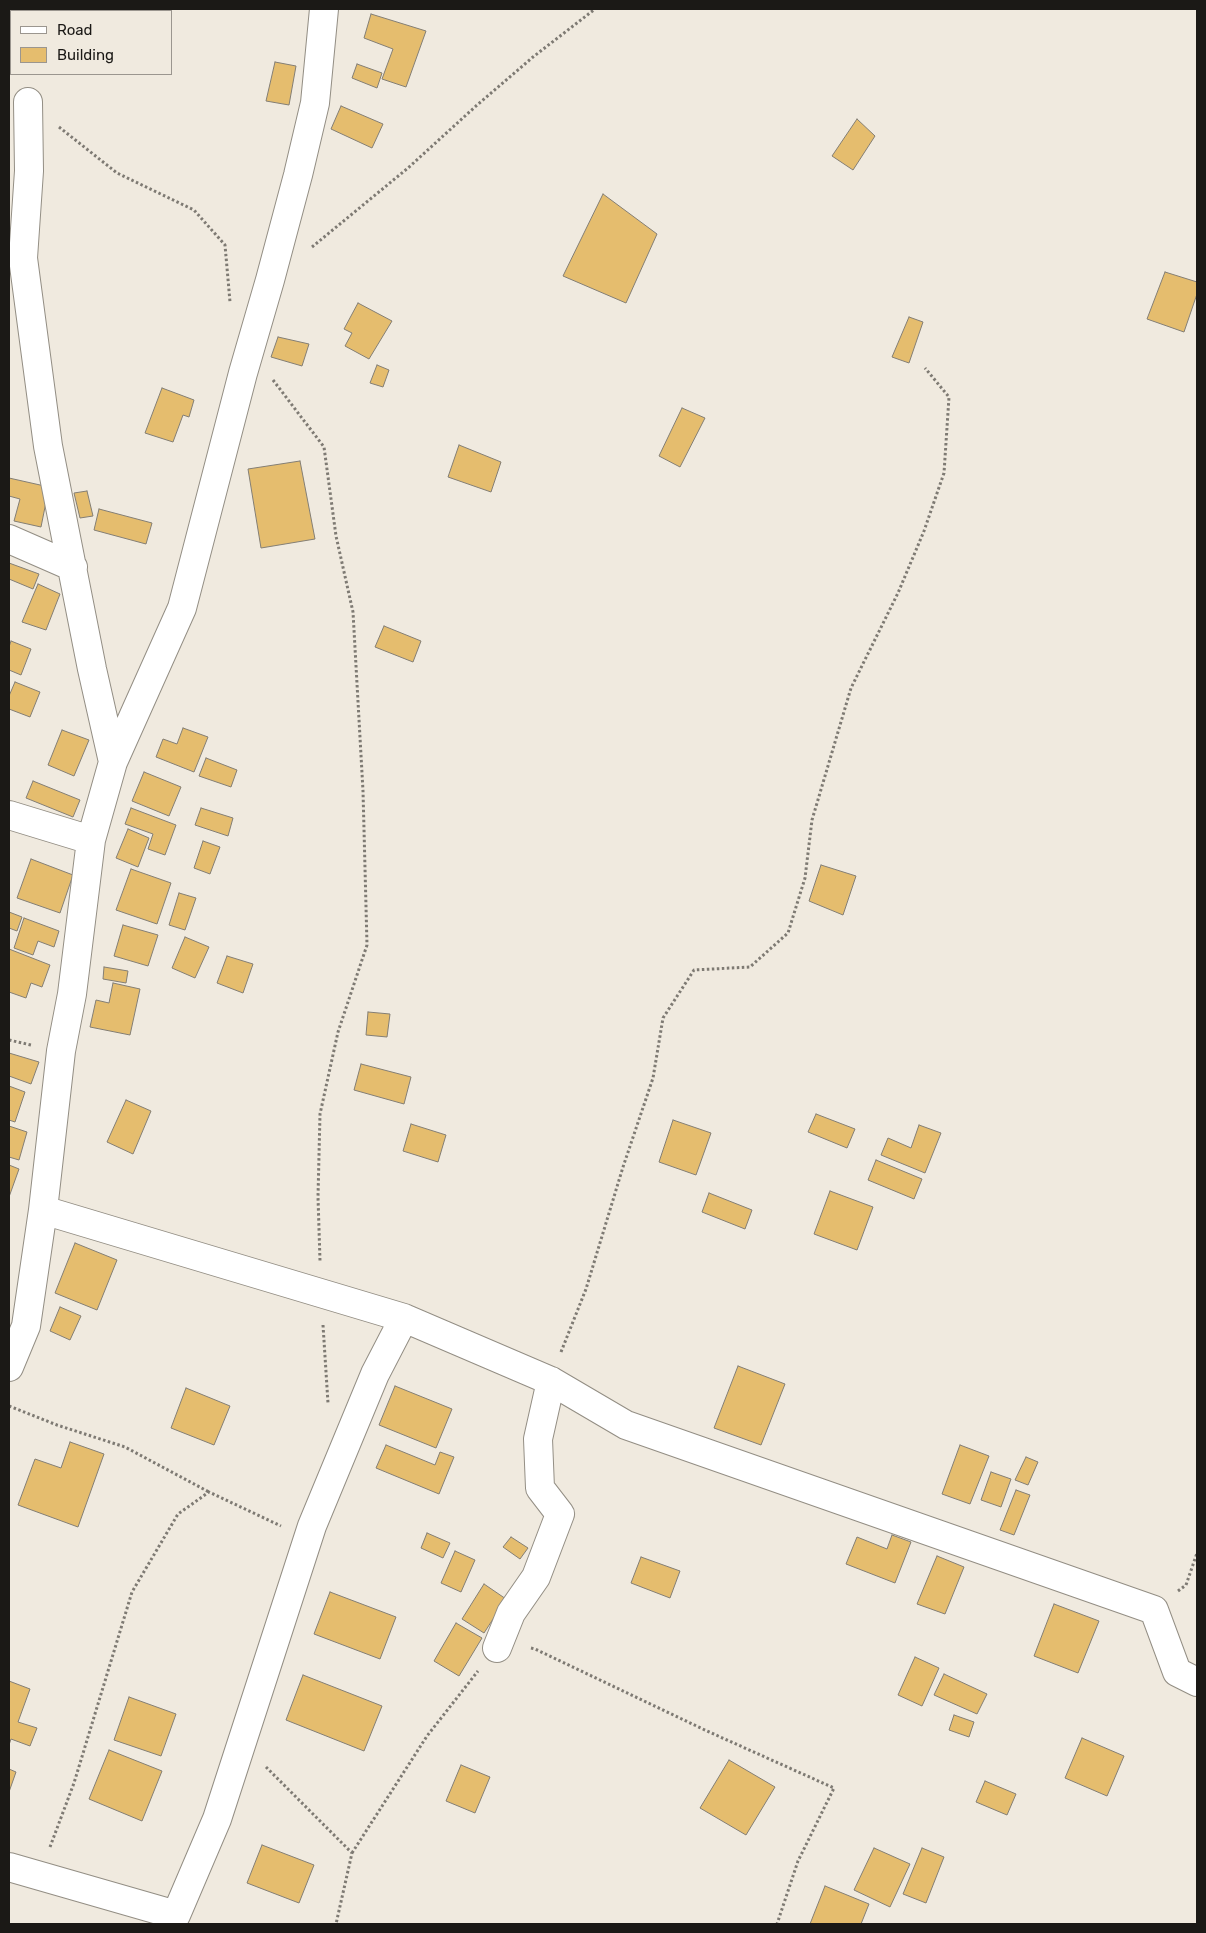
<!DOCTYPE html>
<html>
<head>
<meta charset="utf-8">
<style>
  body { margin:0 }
  #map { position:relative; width:1206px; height:1933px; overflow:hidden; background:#f0eadf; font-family:Rubik,sans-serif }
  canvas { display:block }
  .frame { position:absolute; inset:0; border:10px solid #1b1916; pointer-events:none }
  .legend { position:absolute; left:10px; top:10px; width:162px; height:65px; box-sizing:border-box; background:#f0eadf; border:1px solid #9b968f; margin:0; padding:6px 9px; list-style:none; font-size:15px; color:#1b1916 }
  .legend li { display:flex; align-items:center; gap:10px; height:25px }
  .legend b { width:25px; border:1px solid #9b968f }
</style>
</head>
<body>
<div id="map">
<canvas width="1206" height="1933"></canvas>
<div class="frame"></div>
<ul class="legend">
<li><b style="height:6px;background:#fff"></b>Road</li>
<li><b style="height:14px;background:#e5bd6e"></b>Building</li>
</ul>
</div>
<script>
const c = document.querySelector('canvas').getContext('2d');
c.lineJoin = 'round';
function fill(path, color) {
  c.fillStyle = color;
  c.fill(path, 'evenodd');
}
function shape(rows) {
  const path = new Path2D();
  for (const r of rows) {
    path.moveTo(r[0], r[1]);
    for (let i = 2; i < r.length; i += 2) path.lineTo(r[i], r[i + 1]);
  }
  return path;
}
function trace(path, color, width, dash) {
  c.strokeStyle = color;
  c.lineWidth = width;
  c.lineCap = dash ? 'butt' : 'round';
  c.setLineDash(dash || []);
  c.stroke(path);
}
const building = shape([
  [371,14,426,31,406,87,382,79,393,49,364,38,371,14],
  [275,62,296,66,289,105,266,101,275,62],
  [357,64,382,73,377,88,352,78,357,64],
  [341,106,383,124,372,148,331,129,341,106],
  [857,119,875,136,853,170,832,156,857,119],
  [603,194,657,234,626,303,563,276,603,194],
  [1165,272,1197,282,1197,294,1184,332,1147,319,1165,272],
  [358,303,392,321,369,359,345,346,352,333,344,329,358,303],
  [909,317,923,322,909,363,892,357,909,317],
  [278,337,309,344,302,366,271,357,278,337],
  [377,365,389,370,383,387,370,383,377,365],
  [162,388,194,400,189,417,183,415,173,442,145,433,162,388],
  [682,408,705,418,680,467,659,456,682,408],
  [459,445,501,462,491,492,448,477,459,445],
  [300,461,315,539,261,548,248,469,300,461],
  [9,478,49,487,41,527,14,521,20,499,9,496,9,478],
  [87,491,93,516,80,518,74,493,87,491],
  [99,509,152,523,146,544,94,530,99,509],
  [9,563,39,574,33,589,9,579,9,563],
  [38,584,60,594,46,630,22,622,38,584],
  [384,626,421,641,413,662,375,647,384,626],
  [11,641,31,649,21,675,9,670,9,647,11,641],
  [15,682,40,692,30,717,9,709,9,696,15,682],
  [183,728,208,737,194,772,156,757,163,739,177,744,183,728],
  [62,730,89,740,74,776,48,765,62,730],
  [206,758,237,770,231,787,199,776,206,758],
  [144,772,181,787,169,816,132,801,144,772],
  [33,781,80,800,73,817,26,798,33,781],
  [131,808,176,825,165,855,148,849,153,834,125,824,131,808],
  [201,808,233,818,228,836,195,825,201,808],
  [128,829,149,838,138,867,116,858,128,829],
  [203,841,220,847,210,874,194,868,203,841],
  [31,859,73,875,60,913,17,898,31,859],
  [821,865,856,876,843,915,809,901,821,865],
  [131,869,171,883,157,924,116,910,131,869],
  [179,893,196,898,185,930,169,925,179,893],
  [9,912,22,917,17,931,9,928,9,912],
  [24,918,59,931,54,947,38,941,33,955,14,948,24,918],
  [123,925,158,935,148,966,114,956,123,925],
  [185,937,209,947,195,978,172,968,185,937],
  [9,949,50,965,42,987,31,983,26,998,9,992,9,949],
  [227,956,253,964,243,993,217,983,227,956],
  [104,967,128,971,126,983,103,979,104,967],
  [113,983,140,989,130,1035,90,1027,96,1000,109,1003,113,983],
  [368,1012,390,1014,387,1037,366,1035,368,1012],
  [9,1053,39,1062,31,1084,9,1076,9,1053],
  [361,1064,411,1077,404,1104,354,1090,361,1064],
  [9,1086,25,1092,15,1122,9,1120,9,1086],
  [126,1100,151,1111,133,1154,107,1142,126,1100],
  [816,1114,855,1129,847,1148,808,1132,816,1114],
  [673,1120,711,1133,696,1175,659,1162,673,1120],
  [411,1124,446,1135,438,1162,403,1151,411,1124],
  [919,1125,941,1133,925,1173,881,1155,888,1138,911,1148,919,1125],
  [9,1126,27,1132,19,1160,9,1157,9,1126],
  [876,1160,922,1179,914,1199,868,1180,876,1160],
  [9,1165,19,1169,9,1197,9,1165],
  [830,1191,873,1207,857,1250,814,1234,830,1191],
  [709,1193,752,1210,745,1229,702,1212,709,1193],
  [75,1243,117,1260,97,1310,55,1293,75,1243],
  [60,1307,81,1316,70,1340,50,1331,60,1307],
  [738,1366,785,1384,761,1445,714,1428,738,1366],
  [395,1386,452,1409,436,1448,379,1425,395,1386],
  [186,1388,230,1406,214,1445,171,1428,186,1388],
  [70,1442,104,1454,78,1527,18,1505,35,1459,61,1468,70,1442],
  [386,1445,435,1465,440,1452,454,1457,439,1494,376,1468,386,1445],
  [960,1445,989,1456,970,1504,942,1494,960,1445],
  [1026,1457,1038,1462,1028,1485,1015,1480,1026,1457],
  [991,1472,1011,1479,1001,1507,981,1500,991,1472],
  [1016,1490,1030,1495,1014,1535,1000,1530,1016,1490],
  [427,1533,450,1543,443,1558,421,1548,427,1533],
  [892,1535,911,1542,895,1583,846,1564,857,1537,887,1549,892,1535],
  [511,1537,528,1548,520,1559,503,1547,511,1537],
  [455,1551,475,1560,461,1592,441,1583,455,1551],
  [937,1556,964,1567,945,1614,917,1604,937,1556],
  [641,1557,680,1571,670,1598,631,1583,641,1557],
  [484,1584,506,1599,484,1633,462,1619,484,1584],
  [330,1592,396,1617,380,1659,314,1634,330,1592],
  [1054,1604,1099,1621,1078,1673,1034,1656,1054,1604],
  [456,1623,482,1638,459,1676,434,1661,456,1623],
  [915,1657,939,1668,922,1706,898,1695,915,1657],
  [944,1674,987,1694,977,1714,934,1695,944,1674],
  [303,1675,382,1706,364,1751,286,1720,303,1675],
  [9,1681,30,1689,18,1722,37,1728,30,1746,11,1739,9,1745,9,1681],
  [129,1697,176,1714,161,1756,114,1740,129,1697],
  [954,1715,974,1722,969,1737,949,1730,954,1715],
  [1082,1738,1124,1756,1107,1796,1065,1778,1082,1738],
  [109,1750,162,1771,142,1821,89,1799,109,1750],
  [729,1760,775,1787,746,1835,700,1808,729,1760],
  [461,1765,490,1777,475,1813,446,1801,461,1765],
  [9,1769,16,1772,9,1792,9,1769],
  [985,1781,1016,1794,1007,1815,976,1802,985,1781],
  [262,1845,314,1865,299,1903,247,1883,262,1845],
  [874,1848,910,1864,890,1907,854,1890,874,1848],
  [922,1848,944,1857,926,1903,903,1894,922,1848],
  [825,1886,869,1904,861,1924,810,1924,825,1886]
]);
fill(building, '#e5bd6e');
trace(building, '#837e74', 1);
const minor = shape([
  [28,102,29,171,23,258,48,446,92,669,113,762],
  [9,539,73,567],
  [9,815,91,840],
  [43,1210,404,1318,551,1381,626,1425,1154,1610,1177,1672,1197,1682],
  [9,1367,26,1326,43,1210,61,1051,72,994,91,840,113,762,182,608,243,373,270,280,298,175,315,103,324,9],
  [497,1648,511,1613,536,1577,560,1514,540,1488,538,1439,551,1381],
  [9,1867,176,1915,217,1819,312,1526,375,1374,404,1318]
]);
trace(minor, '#938e84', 30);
trace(shape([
  [28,9,28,11],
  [59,127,117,173,194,210,225,245,230,302],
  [312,247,408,168,476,106,533,57,595,9],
  [273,380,324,447,336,536,353,612,363,791,367,945,338,1032,320,1114,318,1197,320,1261],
  [9,1040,31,1045],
  [323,1325,328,1403],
  [561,1352,586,1289,623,1167,653,1078,663,1018,694,970,750,967,788,933,805,878,812,820,851,688,898,593,924,531,944,473,949,397,925,368],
  [9,1406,57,1425,125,1447,209,1492],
  [1178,1591,1186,1585,1197,1553],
  [531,1648,535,1649,707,1731,834,1788,798,1861,777,1924],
  [266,1767,352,1853,336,1924],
  [50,1847,74,1783,132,1592,178,1514,209,1492,281,1526],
  [352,1853,427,1736,478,1671]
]), '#7e7a73', 3, [2.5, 2.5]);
trace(minor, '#fff', 28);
</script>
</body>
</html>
